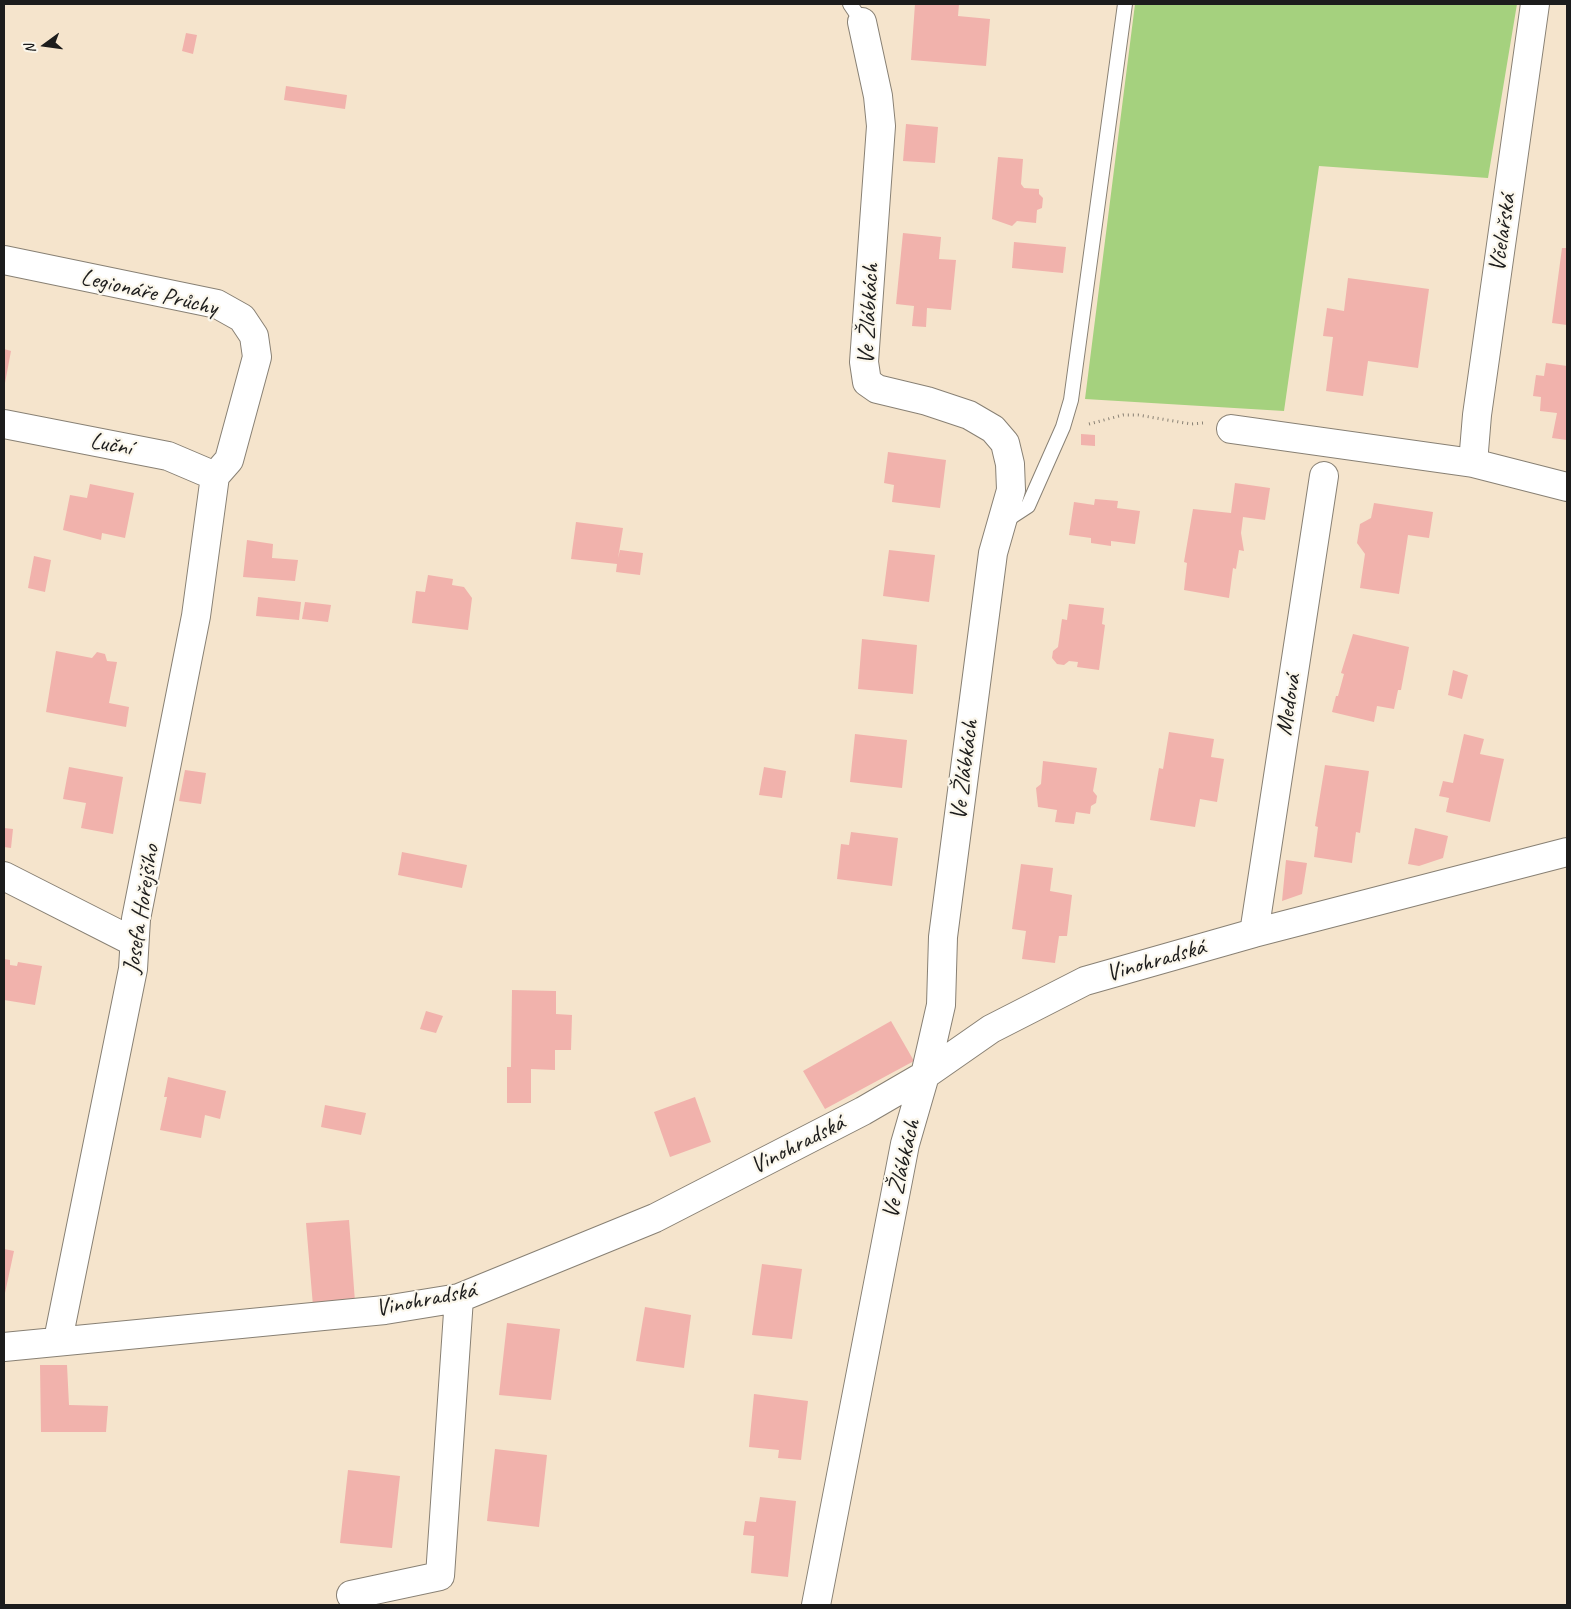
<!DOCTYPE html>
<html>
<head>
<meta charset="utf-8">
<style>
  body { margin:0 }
  #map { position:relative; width:1571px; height:1609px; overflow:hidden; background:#f5e4cc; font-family:Caveat,sans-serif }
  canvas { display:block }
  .frame { position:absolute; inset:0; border:5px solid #1c1c1c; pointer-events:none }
  .north { position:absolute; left:20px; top:20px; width:50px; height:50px; -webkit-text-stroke:4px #fbf7ec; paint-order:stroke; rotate:256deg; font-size:14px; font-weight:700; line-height:20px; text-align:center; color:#1c1c1c }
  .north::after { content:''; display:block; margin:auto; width:18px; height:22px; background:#1c1c1c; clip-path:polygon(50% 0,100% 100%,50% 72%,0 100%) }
</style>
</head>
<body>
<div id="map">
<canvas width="1571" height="1609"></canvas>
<div class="frame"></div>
<div class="north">N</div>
</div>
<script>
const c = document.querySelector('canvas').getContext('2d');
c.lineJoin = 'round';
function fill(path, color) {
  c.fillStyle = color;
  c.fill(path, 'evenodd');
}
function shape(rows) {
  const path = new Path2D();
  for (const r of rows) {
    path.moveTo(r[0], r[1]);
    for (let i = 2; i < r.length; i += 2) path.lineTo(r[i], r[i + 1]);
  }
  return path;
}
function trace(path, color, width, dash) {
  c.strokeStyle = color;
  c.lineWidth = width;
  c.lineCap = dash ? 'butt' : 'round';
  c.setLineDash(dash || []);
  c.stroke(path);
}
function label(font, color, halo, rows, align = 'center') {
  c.font = font + ' Caveat,sans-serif';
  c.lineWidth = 4.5;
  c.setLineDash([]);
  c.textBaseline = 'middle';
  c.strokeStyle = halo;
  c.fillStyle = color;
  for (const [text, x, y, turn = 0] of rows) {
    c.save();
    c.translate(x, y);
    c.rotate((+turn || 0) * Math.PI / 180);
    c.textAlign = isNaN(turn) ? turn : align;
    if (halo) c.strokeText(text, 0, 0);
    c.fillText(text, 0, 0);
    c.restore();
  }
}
fill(shape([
  [1135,4,1517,4,1488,178,1319,166,1284,411,1085,399]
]), '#a5d17e');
fill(shape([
  [915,4,959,4,958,16,990,19,986,66,911,60],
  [186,33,197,35,193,54,182,51],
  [286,86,347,95,345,109,284,100],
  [906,124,938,127,935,163,903,161],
  [998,157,1023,159,1021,184,1024,188,1039,189,1039,194,1043,198,1042,208,1037,210,1036,223,1017,221,1012,226,992,219],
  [903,233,941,237,939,259,956,260,951,310,927,308,926,327,912,326,914,306,896,304],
  [1014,242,1066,247,1063,273,1012,268],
  [1562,248,1567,248,1567,325,1552,323],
  [1348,278,1429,289,1418,368,1368,361,1363,396,1326,391,1333,337,1323,336,1327,308,1344,311],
  [4,349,11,351,5,383,4,383],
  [1546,363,1567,366,1567,440,1552,438,1557,413,1540,411,1541,397,1533,396,1536,375,1544,376],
  [1081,434,1095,435,1095,446,1081,445],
  [888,452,946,460,940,508,892,502,894,485,884,483],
  [1235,483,1270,488,1265,520,1243,517,1241,533,1244,551,1239,550,1236,569,1233,568,1229,598,1184,590,1187,563,1184,562,1193,509,1231,513],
  [90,484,134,493,125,538,102,533,101,540,63,530,70,495,87,498],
  [1095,499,1118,501,1117,508,1140,511,1135,544,1111,541,1111,546,1091,543,1091,538,1069,535,1074,502,1094,505],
  [1374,503,1433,512,1429,538,1408,535,1399,594,1360,588,1365,554,1357,543,1360,524,1371,518],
  [576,522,623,528,618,558,620,550,643,553,640,575,616,572,617,564,571,559],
  [247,540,273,544,272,558,298,560,295,581,243,577],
  [889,550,935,555,929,602,883,596],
  [34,556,51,560,45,592,28,588],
  [428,575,453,579,452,585,464,587,472,598,468,630,412,623,416,591,425,592],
  [258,597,301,602,299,620,256,616],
  [305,602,331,605,328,622,302,619],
  [1069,604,1104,608,1102,624,1105,625,1099,670,1077,667,1078,662,1069,661,1064,665,1057,664,1052,658,1053,651,1058,647,1062,619,1067,620],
  [1353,634,1409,647,1401,690,1398,690,1394,709,1377,706,1374,722,1332,712,1336,696,1338,696,1344,674,1341,673],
  [862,639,917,645,913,694,858,689],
  [56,651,92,658,97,652,105,654,107,661,117,662,109,703,129,707,126,727,46,712],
  [1453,670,1468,675,1462,699,1448,695],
  [1169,732,1214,739,1211,757,1224,759,1217,802,1200,799,1195,827,1150,820,1159,768,1163,769],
  [855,734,907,740,902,788,850,782],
  [1464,734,1484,739,1480,754,1504,759,1490,822,1446,812,1449,798,1439,796,1443,781,1453,783],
  [1043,761,1097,768,1093,791,1097,796,1096,803,1091,806,1090,814,1076,812,1074,824,1055,822,1057,810,1038,807,1036,788,1041,784],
  [1325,765,1369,771,1360,833,1356,832,1352,863,1314,857,1318,827,1315,826],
  [69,767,123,777,113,834,81,828,86,803,63,799],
  [764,767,786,771,782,798,759,795],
  [185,770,206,773,201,804,179,801],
  [4,828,13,829,11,848,4,847],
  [1415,828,1448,836,1443,858,1419,866,1408,864],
  [851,832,898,838,892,886,837,879,841,844,849,845],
  [402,852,467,865,462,888,398,875],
  [1286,860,1307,863,1302,894,1282,901],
  [1021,864,1053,868,1050,891,1072,895,1067,936,1059,936,1055,963,1022,959,1026,931,1012,929],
  [4,959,10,960,10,965,17,966,18,962,42,966,35,1005,4,1000],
  [512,990,556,991,556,1014,572,1015,571,1050,555,1050,555,1070,531,1069,531,1103,507,1103,507,1067,511,1067],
  [426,1011,443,1016,436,1033,420,1029],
  [891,1021,914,1061,825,1109,803,1071],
  [168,1077,226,1091,220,1119,205,1115,201,1138,160,1130,167,1097,164,1097],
  [695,1097,711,1142,670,1157,654,1112],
  [325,1105,366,1113,361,1135,321,1127],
  [349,1220,355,1302,313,1306,306,1223],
  [4,1249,14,1251,5,1293,4,1293],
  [762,1264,802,1269,792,1339,752,1335],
  [645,1307,691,1315,684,1368,636,1361],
  [507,1323,560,1329,551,1400,499,1395],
  [40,1365,67,1365,69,1405,108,1406,106,1432,41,1432],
  [754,1394,808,1401,801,1460,778,1458,779,1450,749,1447],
  [495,1449,547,1455,539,1527,487,1521],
  [348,1470,400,1476,392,1548,340,1543],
  [760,1497,796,1501,788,1577,751,1573,754,1536,743,1535,745,1521,756,1522]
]), '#f1b2ac');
const lane = shape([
  [850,4,862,22],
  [1005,521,1028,506,1063,427,1071,400,1125,4]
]);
const street = shape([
  [4,260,217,304,242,318,254,336,257,357,229,460,215,476],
  [4,424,168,456,215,476],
  [1231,429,1473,463,1567,487],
  [1473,463,1477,415,1535,4],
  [4,876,134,942],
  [1254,933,1324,476],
  [58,1340,133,969,136,919,196,616,215,476],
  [4,1347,385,1310,459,1298,655,1218,863,1111,925,1075,991,1029,1085,981,1254,933,1567,852],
  [351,1595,440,1576,459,1298],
  [816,1605,905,1144,925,1075,941,1005,943,937,993,553,1011,490,1010,464,1005,443,993,429,969,415,927,401,877,389,867,382,864,362,881,126,878,96,862,22]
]);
trace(lane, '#888074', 16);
trace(street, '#888074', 30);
trace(shape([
  [1089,424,1123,415,1138,415,1191,424,1203,423]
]), '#888074', 3, [1, 4]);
trace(lane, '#fff', 14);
trace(street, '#fff', 28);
label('24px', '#1c1c1c', '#fbf7ec', [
  ["Včelařská",1503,233,-82],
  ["Legionáře Průchy",149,293,13],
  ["Ve Žlábkách",869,314,-87],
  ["Luční",111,445,11],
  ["Medová",1289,705,-81],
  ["Ve Žlábkách",965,770,-83],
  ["Josefa Hořejšího",142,909,-81],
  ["Vinohradská",1156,961,-16],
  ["Vinohradská",798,1145,-27],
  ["Ve Žlábkách",902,1169,-77],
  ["Vinohradská",426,1300,-11]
]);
</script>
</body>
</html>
